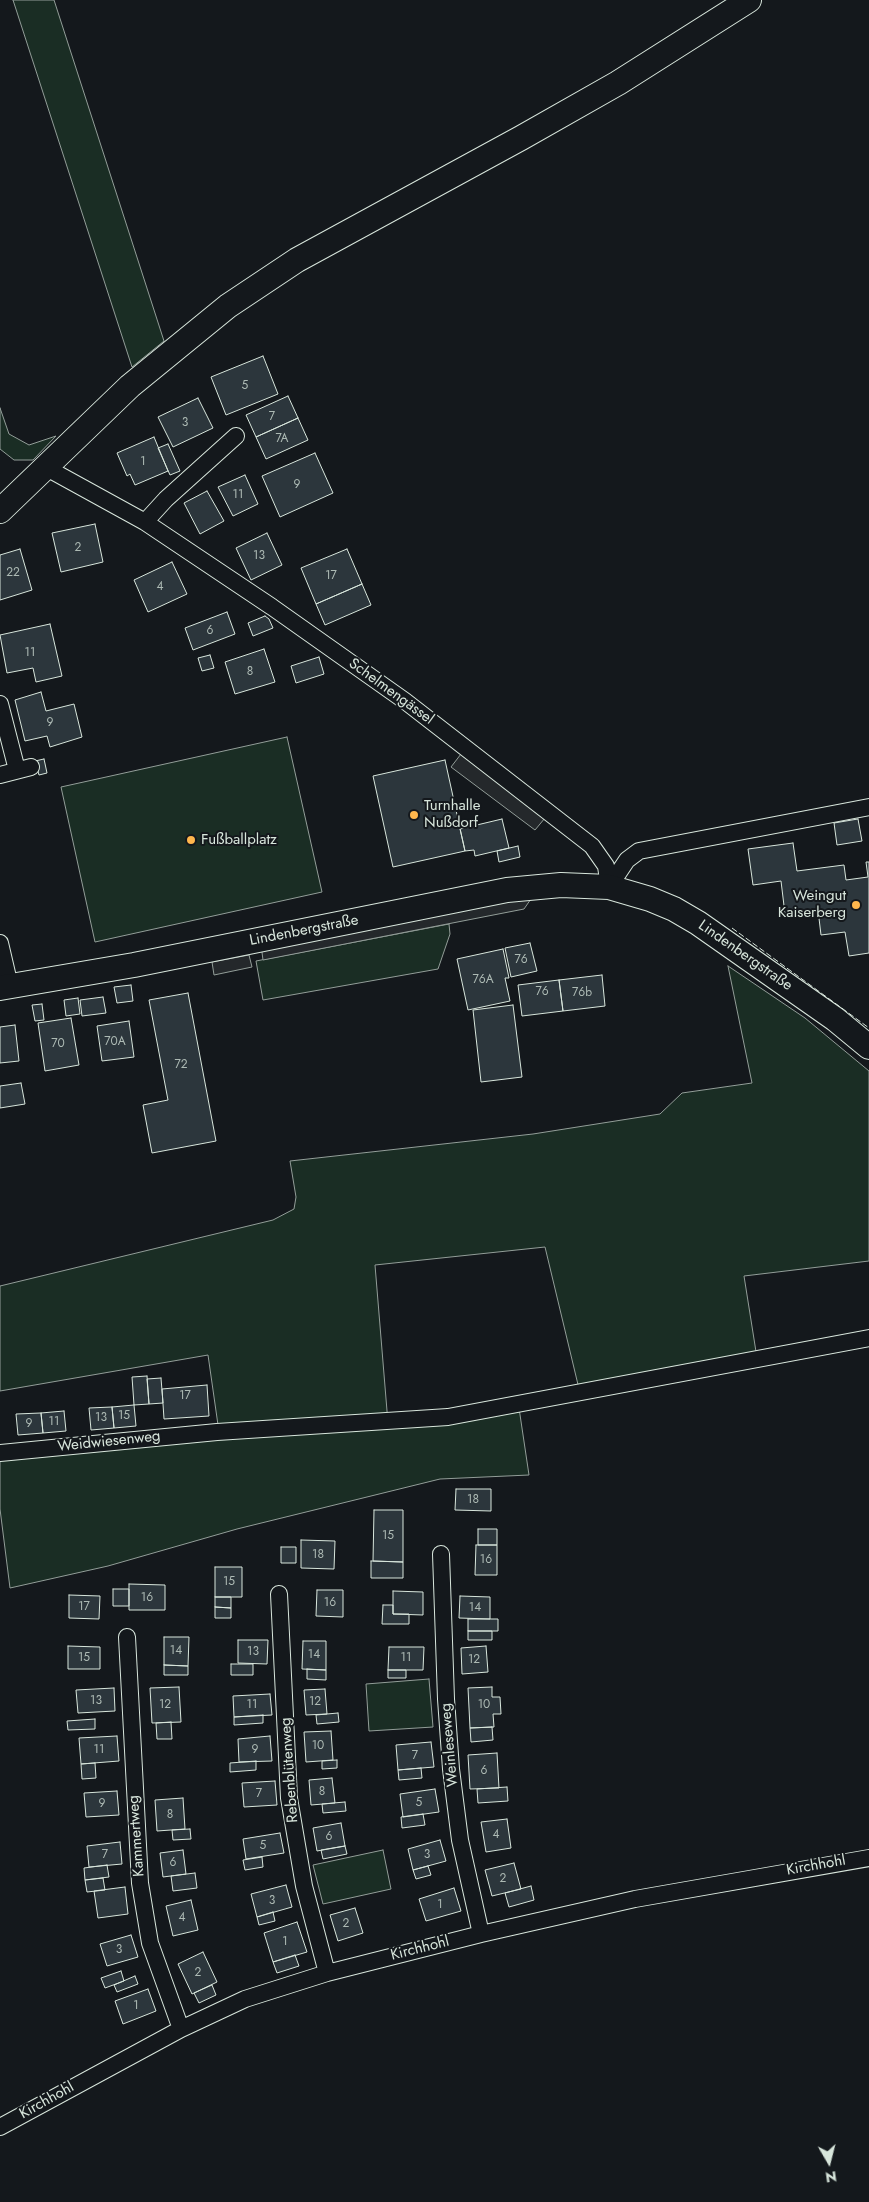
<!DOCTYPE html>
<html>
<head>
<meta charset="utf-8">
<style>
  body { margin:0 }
  #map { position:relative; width:869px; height:2202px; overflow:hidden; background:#14181c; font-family:Jost,sans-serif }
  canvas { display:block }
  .north { position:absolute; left:804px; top:2137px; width:50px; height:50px; -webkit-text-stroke:4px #14181c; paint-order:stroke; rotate:172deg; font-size:14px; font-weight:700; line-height:20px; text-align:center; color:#d8e6dc }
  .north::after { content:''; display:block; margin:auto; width:18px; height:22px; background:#d8e6dc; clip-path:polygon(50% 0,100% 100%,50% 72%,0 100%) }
</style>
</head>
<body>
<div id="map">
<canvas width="869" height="2202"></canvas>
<div class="north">N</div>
</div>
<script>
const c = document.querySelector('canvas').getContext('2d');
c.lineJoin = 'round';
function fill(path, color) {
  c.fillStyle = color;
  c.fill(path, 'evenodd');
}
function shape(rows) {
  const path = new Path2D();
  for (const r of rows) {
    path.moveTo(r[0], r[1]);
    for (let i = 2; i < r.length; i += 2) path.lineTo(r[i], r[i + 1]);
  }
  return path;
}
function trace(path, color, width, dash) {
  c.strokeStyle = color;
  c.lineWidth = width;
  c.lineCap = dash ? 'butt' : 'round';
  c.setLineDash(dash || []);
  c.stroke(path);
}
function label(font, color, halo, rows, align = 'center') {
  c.font = font + ' Jost,sans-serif';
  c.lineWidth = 4;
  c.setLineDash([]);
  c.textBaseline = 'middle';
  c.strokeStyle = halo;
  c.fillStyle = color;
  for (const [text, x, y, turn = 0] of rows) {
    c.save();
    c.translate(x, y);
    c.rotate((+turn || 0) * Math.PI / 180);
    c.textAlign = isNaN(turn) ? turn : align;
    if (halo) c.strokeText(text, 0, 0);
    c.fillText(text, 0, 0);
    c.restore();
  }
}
const green = shape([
  [13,0,54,0,164,341,132,367,13,0],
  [0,408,9,434,29,445,56,436,33,460,14,460,0,449,0,408],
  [287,737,322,892,95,942,61,787,287,737],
  [449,924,450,934,438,969,263,1000,256,961,449,924],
  [728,966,805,1018,869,1071,869,1261,744,1276,757,1358,580,1393,545,1247,375,1265,388,1423,519,1408,529,1475,440,1479,237,1529,108,1566,10,1588,0,1509,0,1456,220,1439,208,1355,0,1391,0,1286,273,1220,294,1209,296,1197,290,1161,533,1134,660,1114,682,1093,752,1083,728,966],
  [429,1679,433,1727,369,1731,366,1684,429,1679],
  [383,1850,391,1889,323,1904,313,1865,383,1850]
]);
fill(green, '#1a2d24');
trace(green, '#939e99', 1);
const parking = shape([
  [461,754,545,818,535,830,451,767,461,754],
  [533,896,524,909,263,960,261,945,533,896],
  [249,955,252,967,214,975,212,962,249,955]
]);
fill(parking, '#24282b');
trace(parking, '#939e99', 1);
const building = shape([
  [263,356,278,394,226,415,211,377,263,356],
  [288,396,298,418,256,437,246,415,288,396],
  [198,398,213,428,173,447,158,417,198,398],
  [298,418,308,440,266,459,256,437,298,418],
  [154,437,168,471,135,485,130,474,127,476,117,453,154,437],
  [168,444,180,471,170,475,158,448,168,444],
  [315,453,333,493,280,517,262,476,315,453],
  [245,475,258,504,233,516,218,487,245,475],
  [207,491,224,521,200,534,184,503,207,491],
  [95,524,103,562,61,572,52,533,95,524],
  [267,533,282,565,251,580,236,548,267,533],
  [20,549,32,590,0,600,0,555,20,549],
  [347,549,362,584,316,604,301,568,347,549],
  [172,562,187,594,148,612,134,580,172,562],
  [362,584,371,605,325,625,316,604,362,584],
  [227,612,235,634,193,650,185,628,227,612],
  [265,616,269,619,273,628,253,636,248,623,265,616],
  [50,624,62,676,36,682,33,668,7,673,0,635,50,624],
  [264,649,275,682,235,694,225,662,264,649],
  [210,655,214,668,202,671,198,658,210,655],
  [319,657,324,674,296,683,291,666,319,657],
  [41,692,46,711,74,704,82,737,50,747,47,736,25,741,15,700,41,692],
  [44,759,47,773,39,775,35,761,44,759],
  [445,760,465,851,393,867,373,776,445,760],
  [502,819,509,848,475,856,474,850,465,851,460,829,502,819],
  [858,819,862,841,837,845,834,823,858,819],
  [793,843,797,871,844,865,846,880,868,877,866,862,869,862,869,953,849,956,845,932,821,935,818,910,785,914,781,881,753,885,748,849,793,843],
  [518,846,520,857,499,862,497,851,518,846],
  [530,943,537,971,511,977,505,948,530,943],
  [503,949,509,978,505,978,510,1001,468,1010,457,959,503,949],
  [602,975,605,1006,563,1011,559,980,602,975],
  [559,980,563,1011,522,1016,518,985,559,980],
  [131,985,133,1001,117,1003,114,987,131,985],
  [188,993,216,1141,152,1153,143,1105,168,1100,149,1000,188,993],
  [103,997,106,1013,82,1016,80,1000,103,997],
  [78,998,80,1014,66,1016,64,1000,78,998],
  [42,1004,44,1020,35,1021,32,1005,42,1004],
  [513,1005,522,1077,481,1082,473,1010,513,1005],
  [71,1018,79,1065,45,1071,38,1023,71,1018],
  [129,1021,134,1057,102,1061,97,1026,129,1021],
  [15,1025,19,1061,0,1063,0,1027,15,1025],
  [21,1083,25,1104,0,1108,0,1086,21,1083],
  [147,1376,149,1404,134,1405,132,1377,147,1376],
  [161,1378,163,1403,149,1404,147,1379,161,1378],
  [207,1385,209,1416,164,1419,162,1389,207,1385],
  [134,1405,136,1426,114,1428,112,1407,134,1405],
  [112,1407,114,1428,91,1430,89,1408,112,1407],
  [64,1411,66,1431,43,1433,41,1413,64,1411],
  [41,1413,43,1433,18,1435,16,1414,41,1413],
  [456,1489,491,1489,491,1511,455,1510,456,1489],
  [374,1510,403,1510,403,1562,373,1561,374,1510],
  [478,1529,497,1529,497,1545,478,1545,478,1529],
  [301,1540,335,1541,334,1569,301,1568,301,1540],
  [476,1545,497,1545,497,1575,475,1575,476,1545],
  [281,1547,296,1547,296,1563,281,1563,281,1547],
  [371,1561,403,1562,403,1578,371,1578,371,1561],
  [215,1567,242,1567,242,1597,215,1597,215,1567],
  [129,1584,165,1585,165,1610,129,1610,129,1584],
  [113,1589,129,1589,129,1606,113,1606,113,1589],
  [317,1590,343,1590,343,1617,316,1616,317,1590],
  [393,1591,423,1592,423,1615,393,1614,393,1591],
  [69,1595,100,1596,99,1619,69,1618,69,1595],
  [460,1596,490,1597,490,1619,459,1618,460,1596],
  [215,1597,231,1597,231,1608,215,1607,215,1597],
  [383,1605,393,1605,393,1614,409,1614,409,1624,382,1624,383,1605],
  [215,1607,231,1608,231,1618,215,1618,215,1607],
  [468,1619,498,1619,498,1631,468,1631,468,1619],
  [468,1631,492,1631,492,1640,468,1640,468,1631],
  [164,1637,189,1637,188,1666,164,1665,164,1637],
  [238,1640,268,1640,267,1664,238,1663,238,1640],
  [303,1641,326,1641,326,1670,302,1669,303,1641],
  [68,1646,100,1647,100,1669,68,1669,68,1646],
  [486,1646,488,1672,462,1674,461,1648,486,1646],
  [389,1647,424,1647,423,1670,388,1670,389,1647],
  [231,1664,253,1664,253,1675,231,1675,231,1664],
  [164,1665,188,1666,188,1675,164,1675,164,1665],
  [307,1669,326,1670,326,1680,307,1679,307,1669],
  [388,1670,406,1670,406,1678,388,1678,388,1670],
  [179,1687,181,1722,152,1723,150,1688,179,1687],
  [492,1687,492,1697,500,1697,501,1714,493,1714,494,1727,470,1728,468,1688,492,1687],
  [114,1688,115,1711,78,1713,76,1690,114,1688],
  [325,1689,327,1714,306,1715,304,1690,325,1689],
  [270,1694,272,1715,234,1717,233,1696,270,1694],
  [338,1713,339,1722,317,1724,316,1715,338,1713],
  [263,1715,263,1723,234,1725,234,1717,263,1715],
  [95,1719,95,1729,68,1730,67,1721,95,1719],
  [171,1722,172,1739,157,1739,156,1723,171,1722],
  [492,1727,493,1740,471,1742,470,1728,492,1727],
  [331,1731,333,1760,306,1762,304,1732,331,1731],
  [117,1736,119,1761,81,1764,79,1738,117,1736],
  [270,1736,272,1761,239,1762,238,1739,270,1736],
  [431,1742,434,1767,398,1770,396,1745,431,1742],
  [497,1753,499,1788,470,1789,468,1755,497,1753],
  [337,1760,337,1768,322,1769,322,1761,337,1760],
  [256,1761,256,1770,230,1772,230,1763,256,1761],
  [95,1763,96,1778,82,1779,81,1764,95,1763],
  [421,1768,422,1778,399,1780,398,1770,421,1768],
  [332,1778,335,1803,311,1805,309,1780,332,1778],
  [275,1781,277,1805,244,1807,242,1783,275,1781],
  [507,1787,508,1801,478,1803,477,1789,507,1787],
  [435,1789,439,1812,403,1817,400,1794,435,1789],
  [117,1791,119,1815,86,1817,84,1793,117,1791],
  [183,1798,185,1829,157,1831,155,1800,183,1798],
  [345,1802,346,1811,323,1813,322,1804,345,1802],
  [423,1814,425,1825,402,1828,401,1817,423,1814],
  [507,1819,511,1848,486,1852,481,1822,507,1819],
  [341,1823,345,1846,317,1851,313,1828,341,1823],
  [190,1829,191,1839,173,1840,172,1830,190,1829],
  [280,1833,284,1853,246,1859,243,1839,280,1833],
  [440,1840,446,1861,413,1870,408,1849,440,1840],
  [120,1842,122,1864,89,1867,87,1846,120,1842],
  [345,1846,347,1854,323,1859,321,1850,345,1846],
  [183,1850,186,1874,163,1877,160,1853,183,1850],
  [262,1857,263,1867,245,1870,243,1860,262,1857],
  [514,1863,521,1889,492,1896,485,1870,514,1863],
  [107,1865,109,1877,85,1880,84,1868,107,1865],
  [428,1866,431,1875,416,1879,413,1870,428,1866],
  [195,1873,197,1888,173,1891,171,1876,195,1873],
  [103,1878,105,1890,87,1892,85,1880,103,1878],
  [286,1885,292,1907,257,1917,251,1894,286,1885],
  [531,1886,534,1900,509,1907,505,1893,531,1886],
  [125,1887,128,1914,98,1918,94,1891,125,1887],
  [454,1888,461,1911,426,1921,419,1899,454,1888],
  [191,1900,198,1930,173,1936,166,1906,191,1900],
  [355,1908,363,1933,338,1941,330,1915,355,1908],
  [273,1912,275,1921,259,1925,257,1917,273,1912],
  [297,1922,307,1952,273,1962,264,1933,297,1922],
  [131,1935,138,1957,107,1966,100,1944,131,1935],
  [203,1952,217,1982,192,1994,178,1964,203,1952],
  [295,1955,299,1966,277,1973,273,1962,295,1955],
  [121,1971,124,1981,105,1988,101,1978,121,1971],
  [135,1976,138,1984,117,1992,114,1985,135,1976],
  [212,1985,216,1995,199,2003,194,1993,212,1985],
  [148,1989,156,2011,123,2024,115,2001,148,1989]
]);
fill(building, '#2c363c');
trace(building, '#d8e6dc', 1);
const street = shape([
  [45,467,145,522,272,607,405,701,592,846,606,866,609,887],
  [145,522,166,499,236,436],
  [0,704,17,770],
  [0,775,31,767],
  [609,887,627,860,639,851,869,807],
  [0,943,10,986],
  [0,1453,217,1432,448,1417,869,1338],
  [441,1554,446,1699,451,1769,460,1840,481,1934],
  [279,1594,289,1798,304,1886,327,1973],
  [127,1637,140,1883,150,1943,181,2029],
  [0,2127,181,2029,245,1999,327,1973,481,1934,635,1899,869,1858]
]);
const secondary = shape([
  [0,511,130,386,228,306,297,260,521,138,618,83,749,0],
  [0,988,134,965,507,890,561,885,609,887,650,899,674,909,698,923,835,1019,869,1047]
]);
trace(street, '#d8e6dc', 18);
trace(secondary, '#d8e6dc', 26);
trace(street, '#14181c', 16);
trace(secondary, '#14181c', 24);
trace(shape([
  [732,928,869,1028]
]), '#d8e6dc', 1, [6, 2.5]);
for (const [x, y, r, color] of [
  [414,815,5,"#ffb74d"],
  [191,840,5,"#ffb74d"],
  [856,905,5,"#ffb74d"]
]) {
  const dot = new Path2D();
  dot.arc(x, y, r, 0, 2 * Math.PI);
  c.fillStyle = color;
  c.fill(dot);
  trace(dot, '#14181c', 2);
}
label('12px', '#adbab4', null, [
  ["5",245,386],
  ["7",272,417],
  ["3",185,423],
  ["7A",282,439],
  ["1",143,462],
  ["9",297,485],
  ["11",238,495],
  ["2",78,548],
  ["13",259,556],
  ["22",13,573],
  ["17",331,576],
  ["4",160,587],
  ["6",210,631],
  ["11",30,653],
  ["8",250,672],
  ["9",50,723],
  ["76",521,960],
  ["76A",483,980],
  ["76",542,992],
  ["76b",582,993],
  ["70A",115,1042],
  ["70",58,1044],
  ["72",181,1065],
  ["17",185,1396],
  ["15",124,1416],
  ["13",101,1418],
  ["11",54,1422],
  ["9",29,1424],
  ["18",473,1500],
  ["15",388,1536],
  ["18",318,1555],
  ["16",486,1560],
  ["15",229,1582],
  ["16",147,1598],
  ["16",330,1603],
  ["17",84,1607],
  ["14",475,1608],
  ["14",176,1651],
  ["13",253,1652],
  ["14",314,1655],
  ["15",84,1658],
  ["11",406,1658],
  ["12",474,1660],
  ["13",96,1701],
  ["12",315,1702],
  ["12",165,1705],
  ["11",252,1705],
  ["10",484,1705],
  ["10",318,1746],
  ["11",99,1750],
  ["9",255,1750],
  ["7",415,1756],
  ["6",484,1771],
  ["8",322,1792],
  ["7",259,1794],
  ["5",419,1803],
  ["9",102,1804],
  ["8",170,1815],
  ["4",496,1835],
  ["6",329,1837],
  ["5",263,1846],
  ["7",105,1855],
  ["3",427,1855],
  ["6",173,1863],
  ["2",503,1879],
  ["3",272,1901],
  ["1",440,1905],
  ["4",182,1918],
  ["2",346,1924],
  ["1",285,1942],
  ["3",119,1950],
  ["2",198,1973],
  ["1",136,2006]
]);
label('15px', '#d8e6dc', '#14181c', [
  ["Schelmengässel",391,692,36],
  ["Lindenbergstraße",304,931,-11],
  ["Lindenbergstraße",745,956,35],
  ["Weidwiesenweg",109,1442,-6],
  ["Weinleseweg",450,1745,-95],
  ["Rebenblütenweg",290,1770,-94],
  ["Kammertweg",137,1836,-94],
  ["Kirchhohl",816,1866,-10],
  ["Kirchhohl",420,1949,-14],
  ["Kirchhohl",47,2101,-29]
]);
label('15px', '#d8e6dc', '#14181c', [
  ["Turnhalle",424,806],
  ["Nußdorf",424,823],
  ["Fußballplatz",201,840],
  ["Weingut",846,896,"right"],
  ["Kaiserberg",846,913,"right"]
], 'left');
</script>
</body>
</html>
